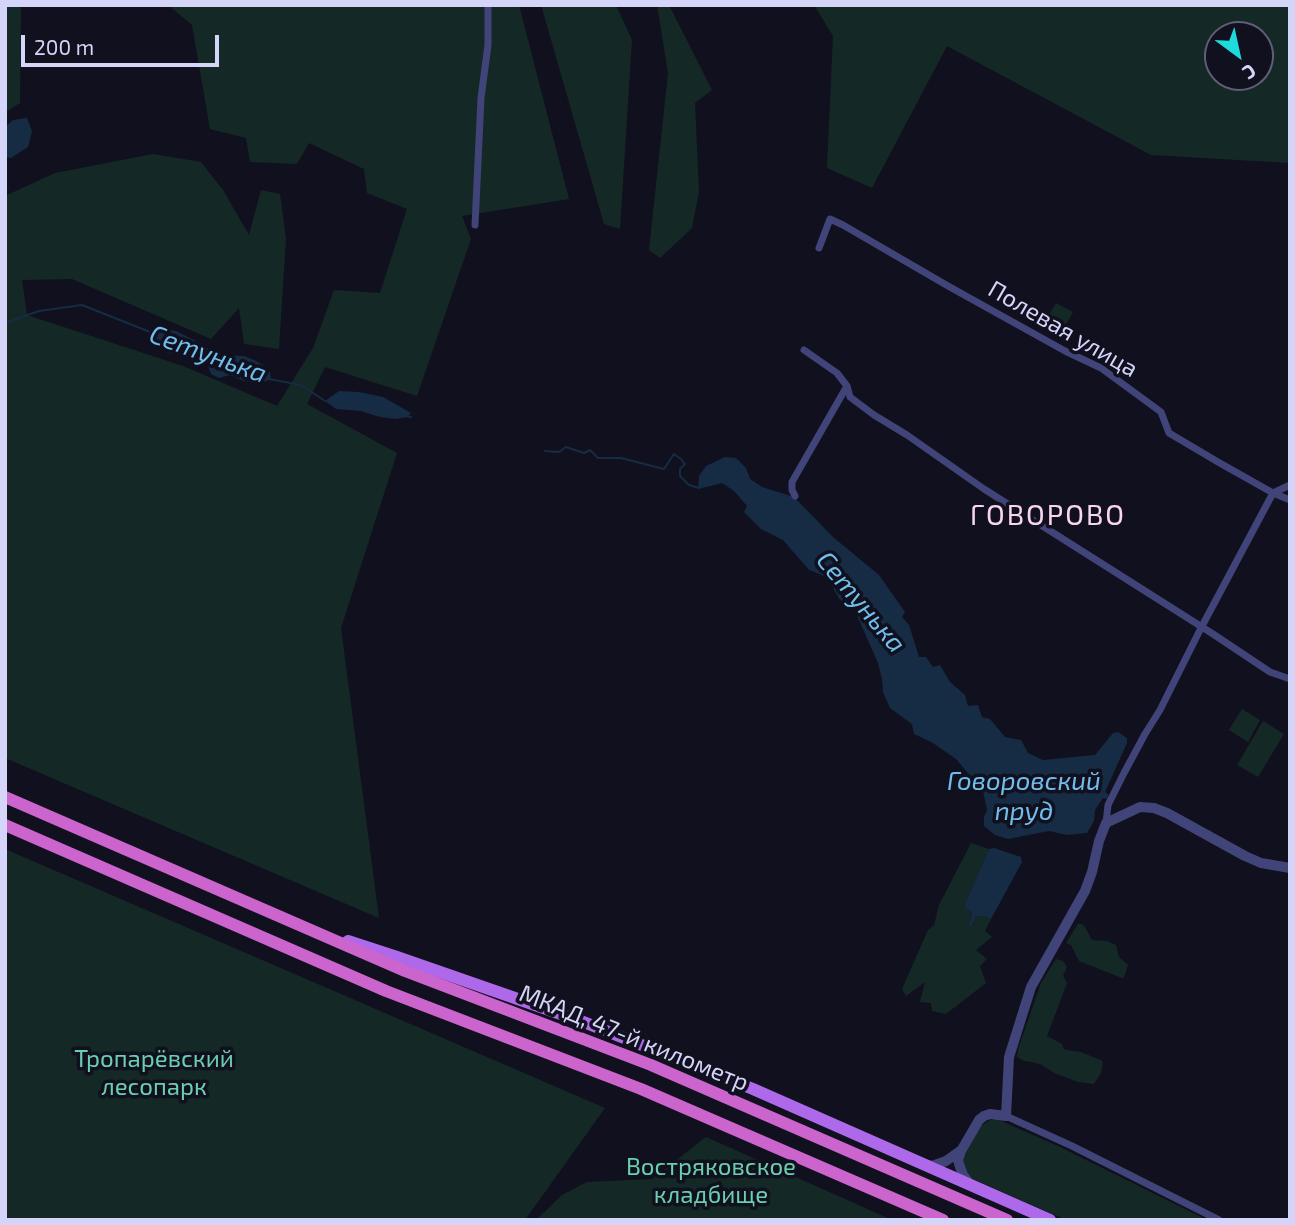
<!DOCTYPE html>
<html>
<head>
<meta charset="utf-8">
<style>
  body { margin:0 }
  #map { position:relative; width:1295px; height:1225px; overflow:hidden; background:#11101f; font-family:"Exo 2",sans-serif }
  canvas { display:block }
  .frame { position:absolute; inset:0; border:7px solid #d5d4f9; pointer-events:none }
  .north { position:absolute; left:1204px; top:21px; width:70px; height:70px; box-sizing:border-box; background:#11101f; border:2px solid #5f5e76; border-radius:50%; rotate:147deg; font-size:19px; font-weight:700; line-height:28px; text-align:center; color:#d5d4f9 }
  .north::after { content:''; display:block; margin:auto; width:24px; height:32px; background:#1ddbdc; clip-path:polygon(50% 0,100% 100%,50% 72%,0 100%) }
  .scale { position:absolute; left:21px; top:35px; width:198px; height:32px; box-sizing:border-box; border:4px solid #d5d4f9; border-top:0; padding-left:9px; font-size:21px; line-height:24px; white-space:nowrap; color:#d5d4f9; -webkit-text-stroke:5px #11101f; paint-order:stroke }
</style>
</head>
<body>
<div id="map">
<canvas width="1295" height="1225"></canvas>
<div class="frame"></div>
<div class="north">С</div>
<div class="scale">200 m</div>
</div>
<script>
const c = document.querySelector('canvas').getContext('2d');
c.lineJoin = 'round';
function fill(path, color) {
  c.fillStyle = color;
  c.fill(path, 'evenodd');
}
function shape(rows) {
  const path = new Path2D();
  for (const r of rows) {
    path.moveTo(r[0], r[1]);
    for (let i = 2; i < r.length; i += 2) path.lineTo(r[i], r[i + 1]);
  }
  return path;
}
function trace(path, color, width, dash) {
  c.strokeStyle = color;
  c.lineWidth = width;
  c.lineCap = dash ? 'butt' : 'round';
  c.setLineDash(dash || []);
  c.stroke(path);
}
function label(font, color, halo, rows, align = 'center') {
  c.font = font + ' "Exo 2",sans-serif';
  c.lineWidth = 7;
  c.setLineDash([]);
  c.textBaseline = 'middle';
  c.strokeStyle = halo;
  c.fillStyle = color;
  for (const [text, x, y, turn = 0] of rows) {
    c.save();
    c.translate(x, y);
    c.rotate((+turn || 0) * Math.PI / 180);
    c.textAlign = isNaN(turn) ? turn : align;
    if (halo) c.strokeText(text, 0, 0);
    c.fillText(text, 0, 0);
    c.restore();
  }
}
fill(shape([
  [5,5,21,5,20,103,5,112],
  [168,5,519,5,569,199,462,216,471,239,417,396,325,367,307,404,397,453,341,628,379,918,5,758,5,196,55,173,153,154,201,162,223,190,249,235,261,190,280,194,286,239,279,349,244,344,239,308,211,339,72,279,22,280,27,315,183,366,277,406,313,348,334,290,380,293,407,209,367,193,364,169,309,143,297,164,250,162,246,138,210,129,192,25],
  [541,5,616,5,632,40,620,229,604,224],
  [657,5,669,5,712,90,695,103,699,192,692,228,660,258,649,250,668,73],
  [814,5,1290,5,1290,163,1151,155,947,46,872,188,827,168,833,36],
  [1218,35,1260,35,1260,77,1218,77],
  [1056,303,1073,312,1062,332,1045,322],
  [1242,709,1260,720,1248,742,1229,730],
  [1263,721,1284,734,1258,777,1237,765],
  [971,843,989,849,965,904,972,915,968,926,970,928,976,917,983,916,991,919,985,931,992,937,976,950,987,959,980,966,986,983,946,1014,932,1011,931,1003,920,1002,925,982,906,996,902,989,928,930,934,925,939,905],
  [5,849,605,1108,525,1220,5,1220],
  [1078,924,1082,924,1085,927,1092,940,1107,941,1116,945,1119,957,1128,965,1124,977,1122,978,1079,961,1071,945,1066,943],
  [1056,959,1063,961,1067,967,1063,976,1067,983,1047,1036,1062,1044,1063,1048,1066,1050,1081,1052,1103,1061,1101,1073,1094,1084,1078,1082,1054,1073,1042,1065,1032,1062,1024,1061,1017,1057,1018,1049,1041,983],
  [990,1120,999,1120,1060,1147,1207,1220,1066,1220,975,1180,967,1175,963,1161,964,1156,981,1126],
  [706,1137,892,1220,536,1220,562,1195,587,1182,652,1179]
]), '#142926');
fill(shape([
  [27,118,32,131,28,147,11,158,5,157,5,127,13,120],
  [152,330,170,330,176,331,198,342,218,355,244,356,254,360,263,365,270,372,271,379,261,383,244,381,230,375,219,378,211,374,207,364,200,360,188,357,180,351,172,354,168,353,150,332],
  [339,391,359,392,383,397,411,413,407,417,396,419,380,417,361,411,336,409,325,401],
  [725,457,736,458,746,468,750,479,762,487,794,497,833,537,879,575,905,612,902,617,909,625,919,657,926,657,933,667,940,665,950,682,965,695,968,706,978,705,982,717,990,719,1005,737,1021,740,1028,753,1043,760,1095,755,1113,733,1118,732,1127,738,1127,743,1105,792,1108,794,1108,797,1107,799,1103,798,1095,810,1094,821,1087,833,1067,835,1049,831,1008,839,995,835,984,826,984,817,987,810,983,791,956,759,933,743,914,734,912,724,890,708,883,692,882,679,878,663,855,611,840,600,829,581,822,575,809,570,783,540,761,529,744,512,747,506,734,491,722,483,698,489,699,476,706,466],
  [994,848,1021,857,1022,862,991,919,983,916,976,917,970,928,968,926,972,915,971,912,966,908,965,904,989,849]
]), '#162c44');
trace(shape([
  [5,323,39,311,82,305,150,332],
  [269,379,301,385,325,401],
  [405,416,411,417],
  [545,451,559,452,566,447,584,453,590,450,598,458,621,458,664,469,674,454,681,459,685,464,680,469,680,476,689,485,699,488]
]), '#162c44', 2);
trace(shape([
  [475,225,481,98,488,45,488,5],
  [819,248,830,219,843,225,948,286,1065,351,1101,368,1161,412,1169,433,1218,462,1273,493,1290,500],
  [804,350,837,373,847,386,850,397,874,415,907,435,984,489,1213,634,1270,672,1290,679],
  [795,496,792,490,792,482,847,386],
  [1106,823,1108,805,1124,773,1145,734,1160,710,1201,628,1273,493,1290,485],
  [1006,1116,1072,1146,1219,1220]
]), '#414478', 7);
trace(shape([
  [927,1165,932,1166,946,1161,960,1151],
  [969,1183,963,1175,960,1167,958,1160,961,1151,979,1120,984,1116,990,1114,1006,1116,1009,1057,1031,987,1085,891,1092,872,1099,841,1106,823,1140,807,1154,808,1167,813,1245,856,1261,863,1290,868]
]), '#414478', 10);
trace(shape([
  [348,941,397,957,581,1021,753,1089,1050,1220]
]), '#ae69eb', 12);
trace(shape([
  [5,797,405,971,651,1065,1007,1220],
  [5,825,386,991,641,1089,943,1220]
]), '#cc64cd', 12);
label('24px', '#d5d4f9', '#11101f', [
  ["Полевая улица",1063,329,30],
  ["МКАД, 47-й километр",634,1038,22]
]);
label('24px', '#6acfac', '#11101f', [
  ["Тропарёвский",154,1059],
  ["лесопарк",154,1087],
  ["Востряковское",711,1167],
  ["кладбище",711,1195]
]);
label('italic 26px', '#70beec', '#11101f', [
  ["Сетунька",208,354,20],
  ["Сетунька",861,602,50],
  ["Говоровский",1024,781],
  ["пруд",1024,811]
]);
c.letterSpacing = '2px';
label('28px', '#f9d6f0', '#11101f', [
  ["ГОВОРОВО",1048,516]
]);
c.letterSpacing = '0px';
</script>
</body>
</html>
